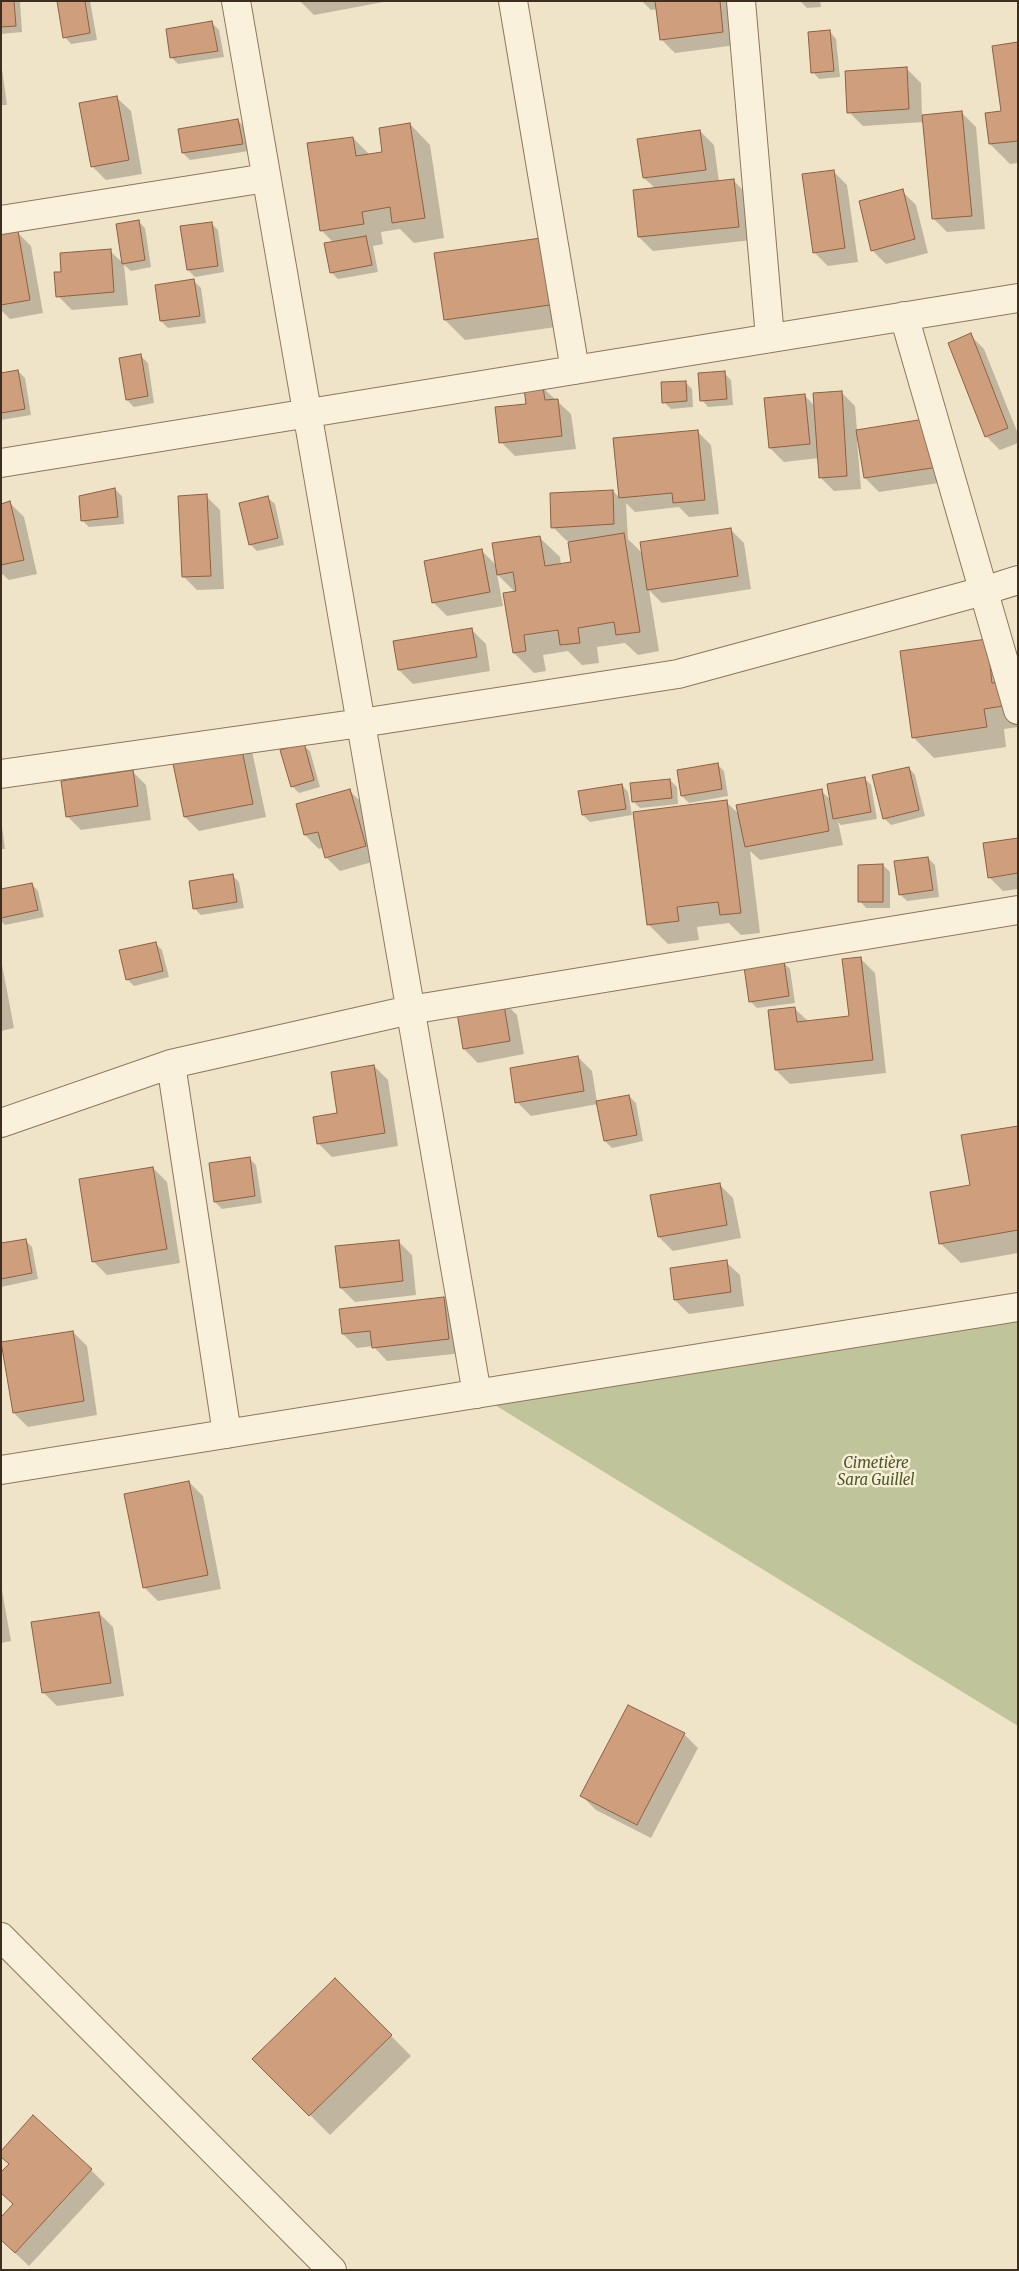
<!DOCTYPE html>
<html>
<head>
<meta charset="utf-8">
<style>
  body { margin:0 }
  #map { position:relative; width:1019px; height:2271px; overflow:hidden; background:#f0e4c8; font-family:Merriweather,serif }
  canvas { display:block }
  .frame { position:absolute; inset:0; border:2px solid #3d2e20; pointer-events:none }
</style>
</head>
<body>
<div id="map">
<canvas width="1019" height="2271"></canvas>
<div class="frame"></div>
</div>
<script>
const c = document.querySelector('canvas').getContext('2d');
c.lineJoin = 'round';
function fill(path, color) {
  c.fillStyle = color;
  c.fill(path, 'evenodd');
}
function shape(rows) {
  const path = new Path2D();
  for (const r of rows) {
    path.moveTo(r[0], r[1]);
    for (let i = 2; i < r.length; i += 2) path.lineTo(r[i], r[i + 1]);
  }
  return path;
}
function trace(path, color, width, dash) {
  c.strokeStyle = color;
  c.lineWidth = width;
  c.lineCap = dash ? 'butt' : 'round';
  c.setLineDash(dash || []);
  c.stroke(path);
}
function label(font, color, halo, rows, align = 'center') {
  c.font = font + ' Merriweather,serif';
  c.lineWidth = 5;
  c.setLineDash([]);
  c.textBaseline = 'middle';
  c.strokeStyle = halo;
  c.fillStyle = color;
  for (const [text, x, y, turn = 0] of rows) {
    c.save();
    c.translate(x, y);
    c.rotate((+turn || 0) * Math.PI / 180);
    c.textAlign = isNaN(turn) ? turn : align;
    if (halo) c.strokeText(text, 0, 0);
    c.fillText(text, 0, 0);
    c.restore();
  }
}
fill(shape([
  [1018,1307,1018,1726,477,1394]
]), '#bfc49a');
fill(shape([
  [1,1,20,2,22,32,1,34],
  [58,1,90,1,97,40,71,44,65,37],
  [300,1,389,1,314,15],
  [642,1,731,1,737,45,675,53,661,39,657,9,651,10],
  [800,1,820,1,821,7,807,8],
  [212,23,219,30,224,57,178,64,171,57],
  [830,32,836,39,840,77,819,79,813,72],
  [1018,44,1018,163,1010,164,990,144,1002,112],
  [1,62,7,105,1,105],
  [907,69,921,83,922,116,962,113,976,127,985,229,947,232,933,218,924,122,863,126,849,112],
  [117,98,131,111,142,174,106,180,92,166],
  [238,120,244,127,249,151,190,160,183,153],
  [410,124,430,145,444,238,414,243,400,229,381,232,383,244,373,246,378,272,338,279,331,272,334,243,321,230,353,138,370,155,383,153],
  [700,131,714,145,719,182,733,180,747,194,752,240,653,251,639,237,656,189,644,178],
  [833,171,847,185,858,262,828,266,814,252],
  [902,191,916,205,928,253,886,264,872,250],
  [138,221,145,228,151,267,131,271,124,265,128,305,72,310,58,296,63,273,110,251,124,264,118,225],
  [211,223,218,230,224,272,195,277,188,270],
  [17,232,31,246,43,313,10,319,1,310,1,235],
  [547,238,577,324,465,340,445,320],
  [194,281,201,288,206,323,168,328,161,321,156,286],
  [970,335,984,349,1018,434,1018,443,1000,450,986,436],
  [141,356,148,363,154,403,134,407,127,400],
  [18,371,25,378,31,415,1,420,1,374],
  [724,373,731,380,733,405,708,407,702,400],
  [685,382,692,389,693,407,671,409,664,402],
  [543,388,571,414,576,449,515,456,501,442],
  [841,392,855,406,857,431,931,419,952,481,879,492,865,478,859,441,857,441,861,489,834,491,820,477,819,458,784,462,770,448,805,396,816,407],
  [697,431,711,445,719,514,689,517,679,507,635,512,626,503,628,539,643,554,730,529,744,543,751,589,662,603,649,590,659,651,638,655,625,643,597,647,599,663,582,665,568,651,543,655,546,671,534,673,514,653,516,593,497,574,503,606,447,616,433,602,482,551,497,566,539,537,560,557,561,565,572,563,569,541,567,541,553,527,613,491,621,499,614,440],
  [115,489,122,496,124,524,89,527,83,521],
  [206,496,220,510,224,589,197,590,183,576],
  [268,498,275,504,284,545,257,551,250,544],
  [10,503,24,517,37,574,9,580,1,573,1,505],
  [472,630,486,644,490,671,413,684,399,670],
  [986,640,1018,694,1018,727,1004,729,1006,747,934,758,913,737],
  [303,745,310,751,320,787,299,793,292,786],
  [171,750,252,751,266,817,199,831,185,817],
  [717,764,724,771,728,796,689,803,682,796,678,771],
  [909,768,915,775,925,816,891,825,884,818],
  [132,771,146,785,151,820,81,830,67,816],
  [864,778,871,785,877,819,841,825,838,822,843,845,760,860,750,851,760,933,741,935,729,923,697,927,699,940,668,944,648,924,726,802,740,815,821,791,831,800],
  [670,780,677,787,678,804,640,808,633,801],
  [622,785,628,792,632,815,590,822,583,815,580,792],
  [350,791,364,805,379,860,340,871,326,857,323,848,319,849,305,835],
  [1,819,5,849,1,849],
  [1018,839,1018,889,1003,891,989,877],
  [928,858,935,865,939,897,907,901,900,894],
  [883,865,890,872,890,908,866,908,860,901],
  [232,875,239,882,244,908,201,915,194,908],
  [32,884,38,891,44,917,5,925,1,921,1,890],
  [155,943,162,950,169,977,134,986,127,979],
  [1,959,14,1028,1,1031],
  [861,959,875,973,886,1073,790,1084,776,1070,795,1009,809,1022,850,1018],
  [783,962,790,969,795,1003,757,1008,750,1001],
  [503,1001,517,1015,524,1054,478,1063,464,1049],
  [578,1057,592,1071,597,1102,629,1096,636,1103,643,1141,612,1148,605,1141,598,1104,531,1116,517,1102],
  [374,1066,388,1080,398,1146,332,1157,318,1143],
  [1018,1127,1018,1253,961,1263,940,1243,971,1186],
  [249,1158,256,1165,262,1203,222,1209,215,1202,210,1164],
  [153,1168,167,1182,180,1263,107,1275,93,1261],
  [719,1184,733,1198,741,1238,673,1251,659,1237],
  [25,1240,32,1247,38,1279,1,1287,1,1244],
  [398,1241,412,1255,416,1295,355,1302,341,1288],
  [726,1262,740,1275,744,1306,689,1314,675,1300],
  [444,1298,458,1312,463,1353,387,1361,373,1346,357,1348,343,1334],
  [73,1332,87,1346,97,1415,28,1427,14,1413],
  [189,1482,203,1496,221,1589,158,1601,144,1587],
  [1,1585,11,1641,1,1643],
  [99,1613,113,1627,124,1696,57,1706,43,1692],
  [684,1734,698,1748,651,1838,596,1810,582,1796],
  [335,1979,411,2056,330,2135,254,2059],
  [91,2170,105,2184,29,2266,1,2240]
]), '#0003');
const building = shape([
  [1,1,14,1,16,26,1,27,1,1],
  [57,1,85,1,90,33,63,38,57,1],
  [655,1,720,1,723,32,660,40,655,1],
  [212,21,218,51,170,58,166,29,212,21],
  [830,30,834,71,811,73,808,32,830,30],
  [1018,42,1018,141,989,144,985,113,1001,111,992,46,1018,42],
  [907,67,909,109,847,113,845,71,907,67],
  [117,96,129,160,91,167,79,103,117,96],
  [962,111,972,216,932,219,922,115,962,111],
  [238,119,243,144,182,153,178,129,238,119],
  [410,123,425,218,392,223,390,207,362,212,364,224,320,231,307,143,353,137,356,156,382,152,379,128,410,123],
  [700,130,706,170,643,178,637,139,700,130],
  [834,170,845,248,813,253,802,174,834,170],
  [734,179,739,227,638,237,633,190,734,179],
  [903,189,915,239,871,251,859,201,903,189],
  [139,220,145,260,122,264,116,224,139,220],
  [212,222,218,266,187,270,180,226,212,222],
  [18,231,30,300,1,305,1,234,18,231],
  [366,236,372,265,330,273,324,243,366,236],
  [548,237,557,304,444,320,434,253,548,237],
  [111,249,114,292,56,297,54,272,61,272,60,253,111,249],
  [194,279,200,316,160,321,155,285,194,279],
  [971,333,1008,428,985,437,948,343,971,333],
  [141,354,148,396,126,400,119,358,141,354],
  [18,370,25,409,1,413,1,373,18,370],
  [725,371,727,399,700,401,698,373,725,371],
  [686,381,687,401,662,403,661,382,686,381],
  [543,387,545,400,558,399,562,436,499,443,495,407,526,404,524,388,543,387],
  [842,391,847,476,819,478,813,393,842,391],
  [805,394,810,444,769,448,764,398,805,394],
  [931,418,939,467,864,478,856,430,931,418],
  [698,430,705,500,673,503,672,493,619,498,613,438,698,430],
  [115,488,118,517,81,521,79,496,115,488],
  [613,490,614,524,551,528,550,493,613,490],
  [207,494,211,576,182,577,178,496,207,494],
  [268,496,278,538,249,545,239,503,268,496],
  [10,501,24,560,1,565,1,504,10,501],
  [731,528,738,576,647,590,640,542,731,528],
  [624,533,640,632,616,635,614,622,578,628,580,643,560,645,558,630,524,635,526,651,513,653,503,593,516,591,513,572,497,575,492,543,540,536,545,566,571,562,568,542,624,533],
  [482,549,490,592,432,603,424,561,482,549],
  [472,628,477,657,398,670,393,641,472,628],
  [987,639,992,683,1007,681,1010,705,984,709,987,727,912,738,900,651,987,639],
  [239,735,253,804,184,817,170,749,239,735],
  [304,743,314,780,291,787,280,750,304,743],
  [718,763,722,789,681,796,677,770,718,763],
  [909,767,919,810,883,819,872,775,909,767],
  [133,770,138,806,66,817,61,781,133,770],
  [865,777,871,812,833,819,827,784,865,777],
  [670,779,672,798,632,802,630,783,670,779],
  [622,784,626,809,582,815,578,791,622,784],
  [350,789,366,846,325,858,318,832,304,835,296,804,350,789],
  [822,789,829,831,745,847,736,805,822,789],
  [727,800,741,913,720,915,718,902,677,907,679,921,647,925,633,812,727,800],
  [1018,838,1018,873,988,878,983,843,1018,838],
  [928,857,933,890,899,895,894,861,928,857],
  [883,864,883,902,858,902,858,865,883,864],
  [233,874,237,902,193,909,189,881,233,874],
  [32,883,38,910,1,918,1,889,32,883],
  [156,942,163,971,126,980,119,950,156,942],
  [861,957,873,1060,775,1070,768,1010,795,1007,797,1022,849,1016,842,959,861,957],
  [784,961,789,996,749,1002,744,967,784,961],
  [503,999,510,1041,463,1049,456,1007,503,999],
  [578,1056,584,1091,515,1103,510,1068,578,1056],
  [374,1065,385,1133,317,1144,313,1117,337,1113,331,1072,374,1065],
  [629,1095,637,1135,604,1141,596,1101,629,1095],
  [1018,1126,1018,1230,939,1244,930,1192,970,1185,961,1135,1018,1126],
  [250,1157,255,1196,214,1202,209,1163,250,1157],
  [153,1167,167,1249,92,1262,79,1179,153,1167],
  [720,1183,727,1225,658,1237,650,1195,720,1183],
  [26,1239,32,1273,1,1279,1,1243,26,1239],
  [399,1240,403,1281,340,1288,335,1246,399,1240],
  [727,1260,731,1292,674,1300,670,1268,727,1260],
  [444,1297,449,1339,372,1348,370,1331,342,1334,339,1309,444,1297],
  [73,1331,84,1401,13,1413,1,1342,73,1331],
  [189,1481,208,1575,143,1588,124,1494,189,1481],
  [99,1612,111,1683,42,1693,31,1622,99,1612],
  [628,1705,685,1733,637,1825,580,1796,628,1705],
  [335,1978,392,2035,309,2116,252,2059,335,1978],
  [33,2115,92,2169,15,2253,1,2240,1,2217,13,2204,1,2193,1,2172,9,2164,1,2157,1,2151,33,2115]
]);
fill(building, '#cf9f7d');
trace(building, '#8d5f41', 1);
const minor = shape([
  [236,1,477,1394],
  [513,1,575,370],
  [741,1,770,338],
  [1,220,266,178],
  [904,316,1018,710],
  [1,463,1018,298],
  [1,774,361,723,678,674,983,591,1018,580],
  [171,1064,227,1434],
  [1,1123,171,1064,410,1010,1018,910],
  [1,1470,1018,1307],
  [1,1937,332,2270]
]);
trace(minor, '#8d765c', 30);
trace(minor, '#faf1dc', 28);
label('italic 15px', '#4d5a26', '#f7eed8', [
  ["Cimetière",876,1464],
  ["Sara Guillel",876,1481]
]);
</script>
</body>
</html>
